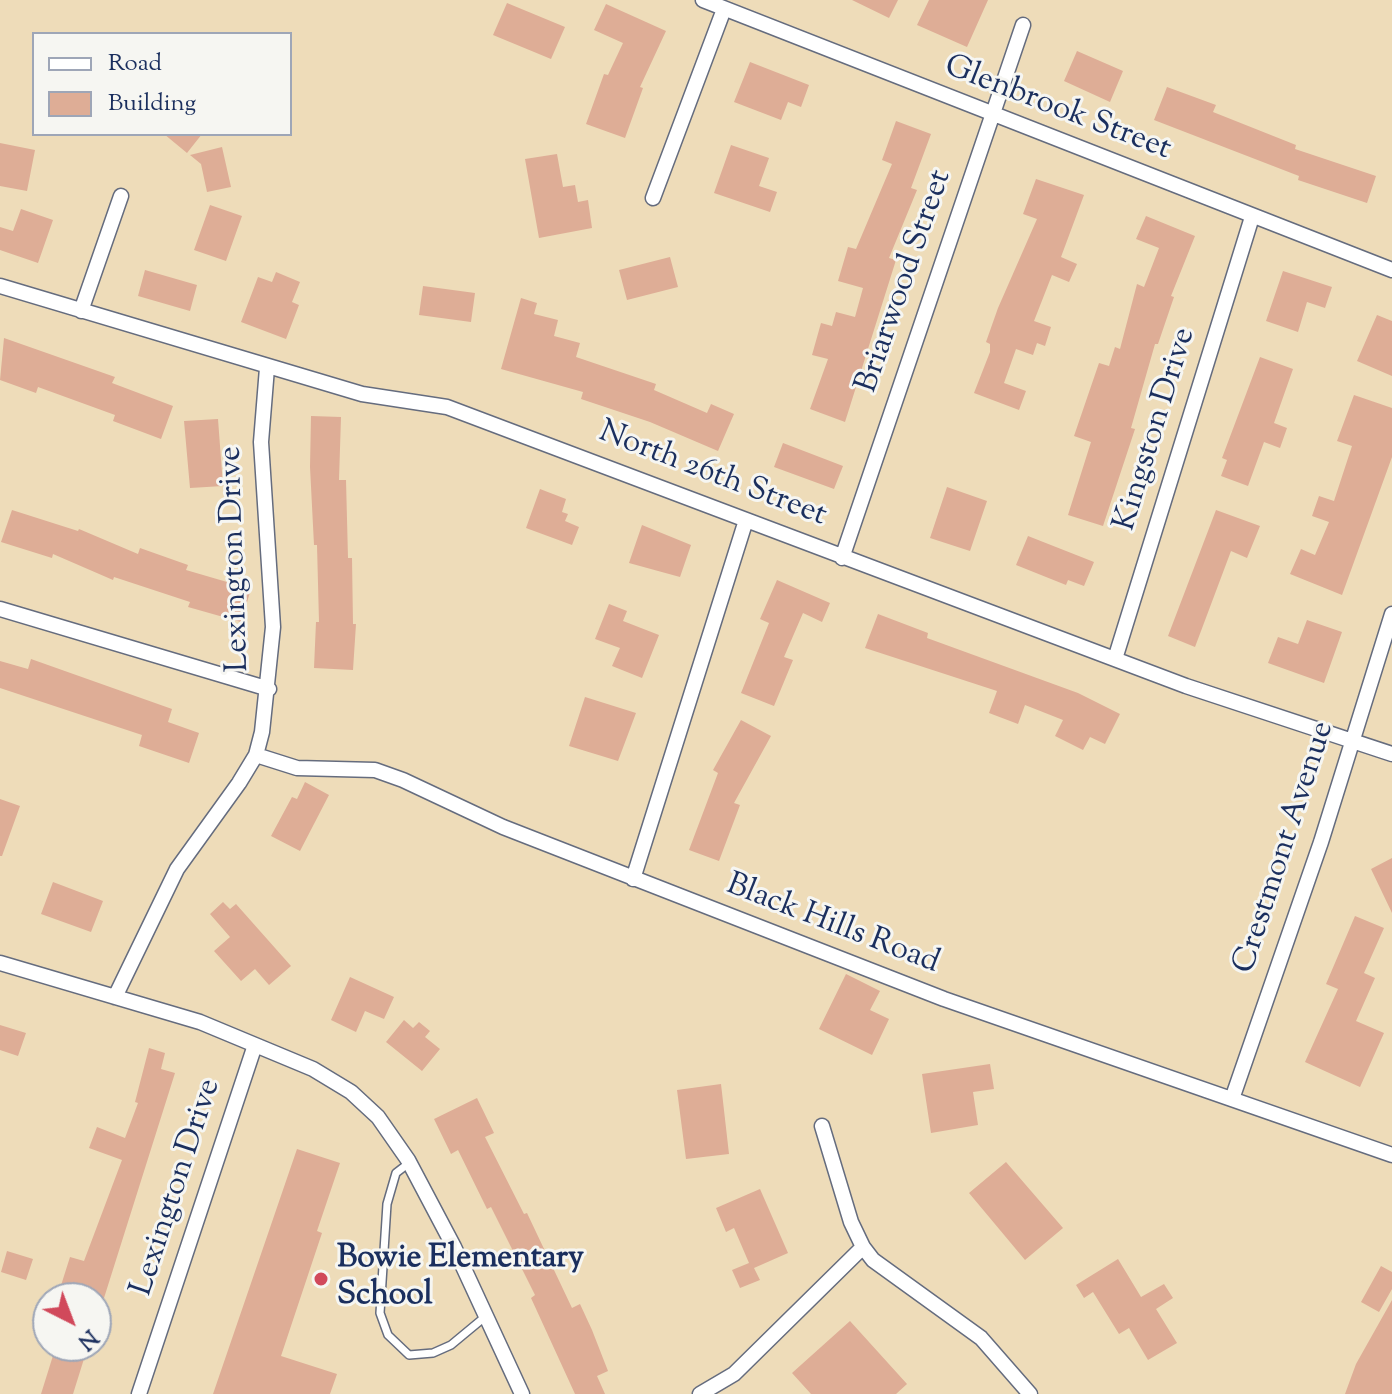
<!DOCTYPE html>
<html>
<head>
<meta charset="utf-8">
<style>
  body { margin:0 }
  #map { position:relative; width:1392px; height:1394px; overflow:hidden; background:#eedcb9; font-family:"Sorts Mill Goudy",serif }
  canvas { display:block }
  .legend { position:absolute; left:32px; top:32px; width:260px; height:104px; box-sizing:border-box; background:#f6f6f2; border:2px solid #9ea6b7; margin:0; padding:10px 14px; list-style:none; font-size:24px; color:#1b2f5e }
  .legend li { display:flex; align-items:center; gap:16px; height:40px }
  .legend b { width:40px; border:2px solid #9ea6b7 }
  .north { position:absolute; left:32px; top:1282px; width:80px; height:80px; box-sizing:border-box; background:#f6f6f2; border:2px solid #9ea6b7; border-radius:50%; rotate:138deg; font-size:22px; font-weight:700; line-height:32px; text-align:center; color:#1b2f5e }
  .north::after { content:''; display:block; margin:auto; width:28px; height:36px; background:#d1495b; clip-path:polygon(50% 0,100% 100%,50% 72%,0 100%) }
</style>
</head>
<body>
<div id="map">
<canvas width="1392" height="1394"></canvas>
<ul class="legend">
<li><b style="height:10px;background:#fff"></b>Road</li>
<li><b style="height:22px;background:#dead96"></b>Building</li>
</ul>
<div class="north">N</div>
</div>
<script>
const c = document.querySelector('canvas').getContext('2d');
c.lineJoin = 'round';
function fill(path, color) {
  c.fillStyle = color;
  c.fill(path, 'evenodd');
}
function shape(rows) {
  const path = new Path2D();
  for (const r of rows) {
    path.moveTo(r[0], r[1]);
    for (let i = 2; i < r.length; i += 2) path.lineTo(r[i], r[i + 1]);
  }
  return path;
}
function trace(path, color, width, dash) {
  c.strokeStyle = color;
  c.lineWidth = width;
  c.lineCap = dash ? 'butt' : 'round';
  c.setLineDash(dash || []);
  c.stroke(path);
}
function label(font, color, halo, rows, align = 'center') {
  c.font = font + ' "Sorts Mill Goudy",serif';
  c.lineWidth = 6;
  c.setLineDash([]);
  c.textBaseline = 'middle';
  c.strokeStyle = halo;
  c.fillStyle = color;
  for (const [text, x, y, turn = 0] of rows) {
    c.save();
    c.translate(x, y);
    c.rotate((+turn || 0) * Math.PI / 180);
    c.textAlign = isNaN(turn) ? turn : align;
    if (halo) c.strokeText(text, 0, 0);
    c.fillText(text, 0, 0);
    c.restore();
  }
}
fill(shape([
  [852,0,898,0,889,18],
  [929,0,988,0,967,47,917,25],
  [507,3,565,27,551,59,493,35],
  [606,4,666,31,640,87,643,88,625,138,586,124,604,74,608,75,623,43,594,30],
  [1077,51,1123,71,1110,102,1064,81],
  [750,62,809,85,801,107,788,102,781,120,734,102],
  [1167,87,1216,105,1213,112,1296,145,1295,149,1376,176,1367,203,1298,180,1299,176,1154,120],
  [896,121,931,134,911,188,917,190,889,258,896,260,845,422,810,409,828,359,812,355,821,323,832,326,836,312,855,317,863,288,838,281,848,247,856,249,892,164,882,160],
  [164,134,202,134,187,153],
  [0,143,35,150,27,191,0,186],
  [731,145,769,158,759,186,777,192,770,212,714,193],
  [222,147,231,187,207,192,201,164,190,155],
  [557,154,563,187,575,185,578,202,588,200,592,228,539,238,525,159],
  [1036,179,1084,195,1061,257,1077,264,1069,282,1052,275,1034,321,1051,327,1045,346,1037,343,1033,355,1016,349,1004,383,1026,391,1019,410,974,393,990,352,990,344,986,342,998,308,1037,219,1023,214],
  [210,205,242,216,226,261,194,250],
  [21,209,53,220,38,263,0,250,0,227,13,231],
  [1146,216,1195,236,1171,296,1174,297,1158,344,1155,344,1131,428,1135,429,1103,526,1068,515,1091,442,1074,436,1099,363,1109,366,1115,347,1120,349,1137,284,1144,287,1159,248,1136,239],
  [670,257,678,287,627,300,619,270],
  [145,270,197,285,190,311,138,296],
  [1283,271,1332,287,1325,308,1307,302,1298,332,1266,321],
  [276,272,300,282,292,302,299,305,286,339,241,322,258,277,272,282],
  [423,286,475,293,471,322,419,315],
  [521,298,537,303,534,314,558,320,554,336,580,343,576,357,656,384,654,390,707,413,711,404,734,414,718,451,650,422,581,399,583,392,501,369],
  [1377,315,1392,321,1392,376,1357,361],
  [4,338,115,377,112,383,173,406,161,439,113,421,115,415,38,387,36,393,0,380],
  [1260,357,1293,369,1274,423,1287,428,1280,448,1264,442,1248,486,1221,476,1227,460,1222,458],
  [1354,395,1392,408,1392,457,1342,595,1290,574,1301,549,1315,555,1329,522,1312,516,1319,496,1334,501,1352,446,1337,441],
  [311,416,341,417,339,480,346,480,348,558,352,558,353,624,356,624,353,670,314,668,316,622,319,622,317,545,314,545,310,467],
  [218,419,223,486,190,488,184,421],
  [783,443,843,466,834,489,774,467],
  [947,487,987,501,970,551,930,538],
  [540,489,566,499,562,512,568,514,565,521,579,527,572,545,526,528],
  [12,510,78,531,79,529,138,554,140,548,188,565,186,570,251,589,241,622,188,607,190,602,114,577,113,580,53,554,52,558,1,542],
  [1216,510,1260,526,1247,558,1231,551,1195,647,1168,636],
  [642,525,691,545,680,577,629,563],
  [1028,536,1094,562,1084,586,1068,580,1066,585,1016,565],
  [777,580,830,603,822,622,803,613,784,657,793,660,774,706,741,693,769,623,760,619],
  [609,604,627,611,623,621,659,635,642,678,612,666,620,648,595,639],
  [878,614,928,633,927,638,1078,693,1120,714,1105,744,1090,737,1083,750,1055,736,1063,720,1025,705,1018,724,989,713,997,691,865,648],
  [1307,620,1342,632,1324,683,1268,663,1278,637,1298,644],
  [31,659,172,709,168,722,199,733,189,763,139,746,142,735,0,688,0,661,28,669],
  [585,697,636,713,618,761,569,746],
  [741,720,771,736,734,803,740,805,719,861,689,850,718,773,713,770],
  [305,782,329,795,300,851,271,836,292,797,297,799],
  [0,799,20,806,2,856,0,856],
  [1392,858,1392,913,1371,869],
  [53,882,103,901,91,932,41,914],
  [223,902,230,909,236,904,291,966,269,985,255,969,241,981,214,951,230,937,210,914],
  [1355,916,1384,928,1364,973,1375,978,1356,1021,1384,1033,1360,1087,1305,1062,1338,989,1326,984],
  [846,974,880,991,870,1010,889,1019,872,1055,819,1029],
  [350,977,394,997,384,1019,365,1011,356,1032,331,1020],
  [404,1020,413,1028,419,1022,430,1031,425,1037,440,1049,422,1071,386,1042],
  [0,1025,26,1033,18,1056,0,1050],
  [149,1048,165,1053,161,1069,175,1073,104,1298,57,1298,70,1257,84,1261,122,1160,89,1148,97,1127,125,1138,138,1103,135,1102],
  [990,1064,994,1089,973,1092,978,1125,931,1133,922,1074],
  [721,1084,729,1154,686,1159,677,1090],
  [477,1098,494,1133,485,1137,524,1214,527,1213,572,1308,580,1304,592,1330,608,1371,597,1376,605,1394,575,1394,531,1298,535,1295,491,1207,487,1209,458,1150,451,1154,434,1119],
  [297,1149,340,1163,317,1231,322,1233,281,1356,337,1374,330,1394,213,1394],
  [1006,1162,1063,1228,1025,1260,969,1193],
  [760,1189,788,1253,754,1268,760,1280,740,1288,732,1270,749,1263,734,1228,726,1232,716,1208],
  [7,1251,33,1259,26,1280,1,1272],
  [1118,1259,1141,1297,1164,1284,1173,1298,1156,1309,1177,1343,1148,1360,1129,1328,1119,1334,1093,1292,1084,1298,1076,1285],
  [1381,1266,1392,1272,1392,1289,1379,1312,1361,1302],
  [1392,1300,1392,1394,1345,1394,1356,1364],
  [850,1321,907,1384,896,1394,811,1394,792,1373],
  [56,1346,88,1346,73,1394,41,1394]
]), '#dead96');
const lane = shape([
  [409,1163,396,1173,387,1204,380,1313,388,1335,409,1355,433,1353,451,1345,486,1316]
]);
const street = shape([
  [703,0,1392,270],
  [653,198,724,9],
  [0,286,362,394,447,407,1186,686,1392,754],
  [81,311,121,196],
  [842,558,1023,25],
  [0,609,269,689],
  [1115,659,1252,217],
  [256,755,297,768,375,770,403,780,503,827,944,999,1392,1155],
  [633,879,746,520],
  [0,963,200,1022,313,1069,351,1092,378,1117,408,1160,454,1247,522,1394],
  [115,997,177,869,239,783,256,755,262,732,273,627,261,442,267,368],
  [1232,1099,1321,842,1392,614],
  [822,1126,851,1222,863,1247,873,1260,981,1338,1030,1394],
  [139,1394,255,1045],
  [700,1394,734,1374,863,1247]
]);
trace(lane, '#656c7e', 10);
trace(street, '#656c7e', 17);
trace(lane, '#fff', 7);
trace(street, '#fff', 14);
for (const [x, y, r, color] of [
  [321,1279,8,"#d1495b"]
]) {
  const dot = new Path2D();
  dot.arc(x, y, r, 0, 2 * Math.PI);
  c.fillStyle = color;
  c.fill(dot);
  trace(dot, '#f6f6f2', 3);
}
label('32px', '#1b2f5e', '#f6f6f2', [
  ["Glenbrook Street",1057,110,21],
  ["Briarwood Street",906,282,-71],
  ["Kingston Drive",1157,430,-73],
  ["North 26th Street",712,476,21],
  ["Lexington Drive",237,559,-92],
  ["Crestmont Avenue",1286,848,-72],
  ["Black Hills Road",832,926,21],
  ["Lexington Drive",178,1188,-72]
]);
label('bold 32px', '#1b2f5e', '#f6f6f2', [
  ["Bowie Elementary",337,1261],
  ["School",337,1298]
], 'left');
</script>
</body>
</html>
